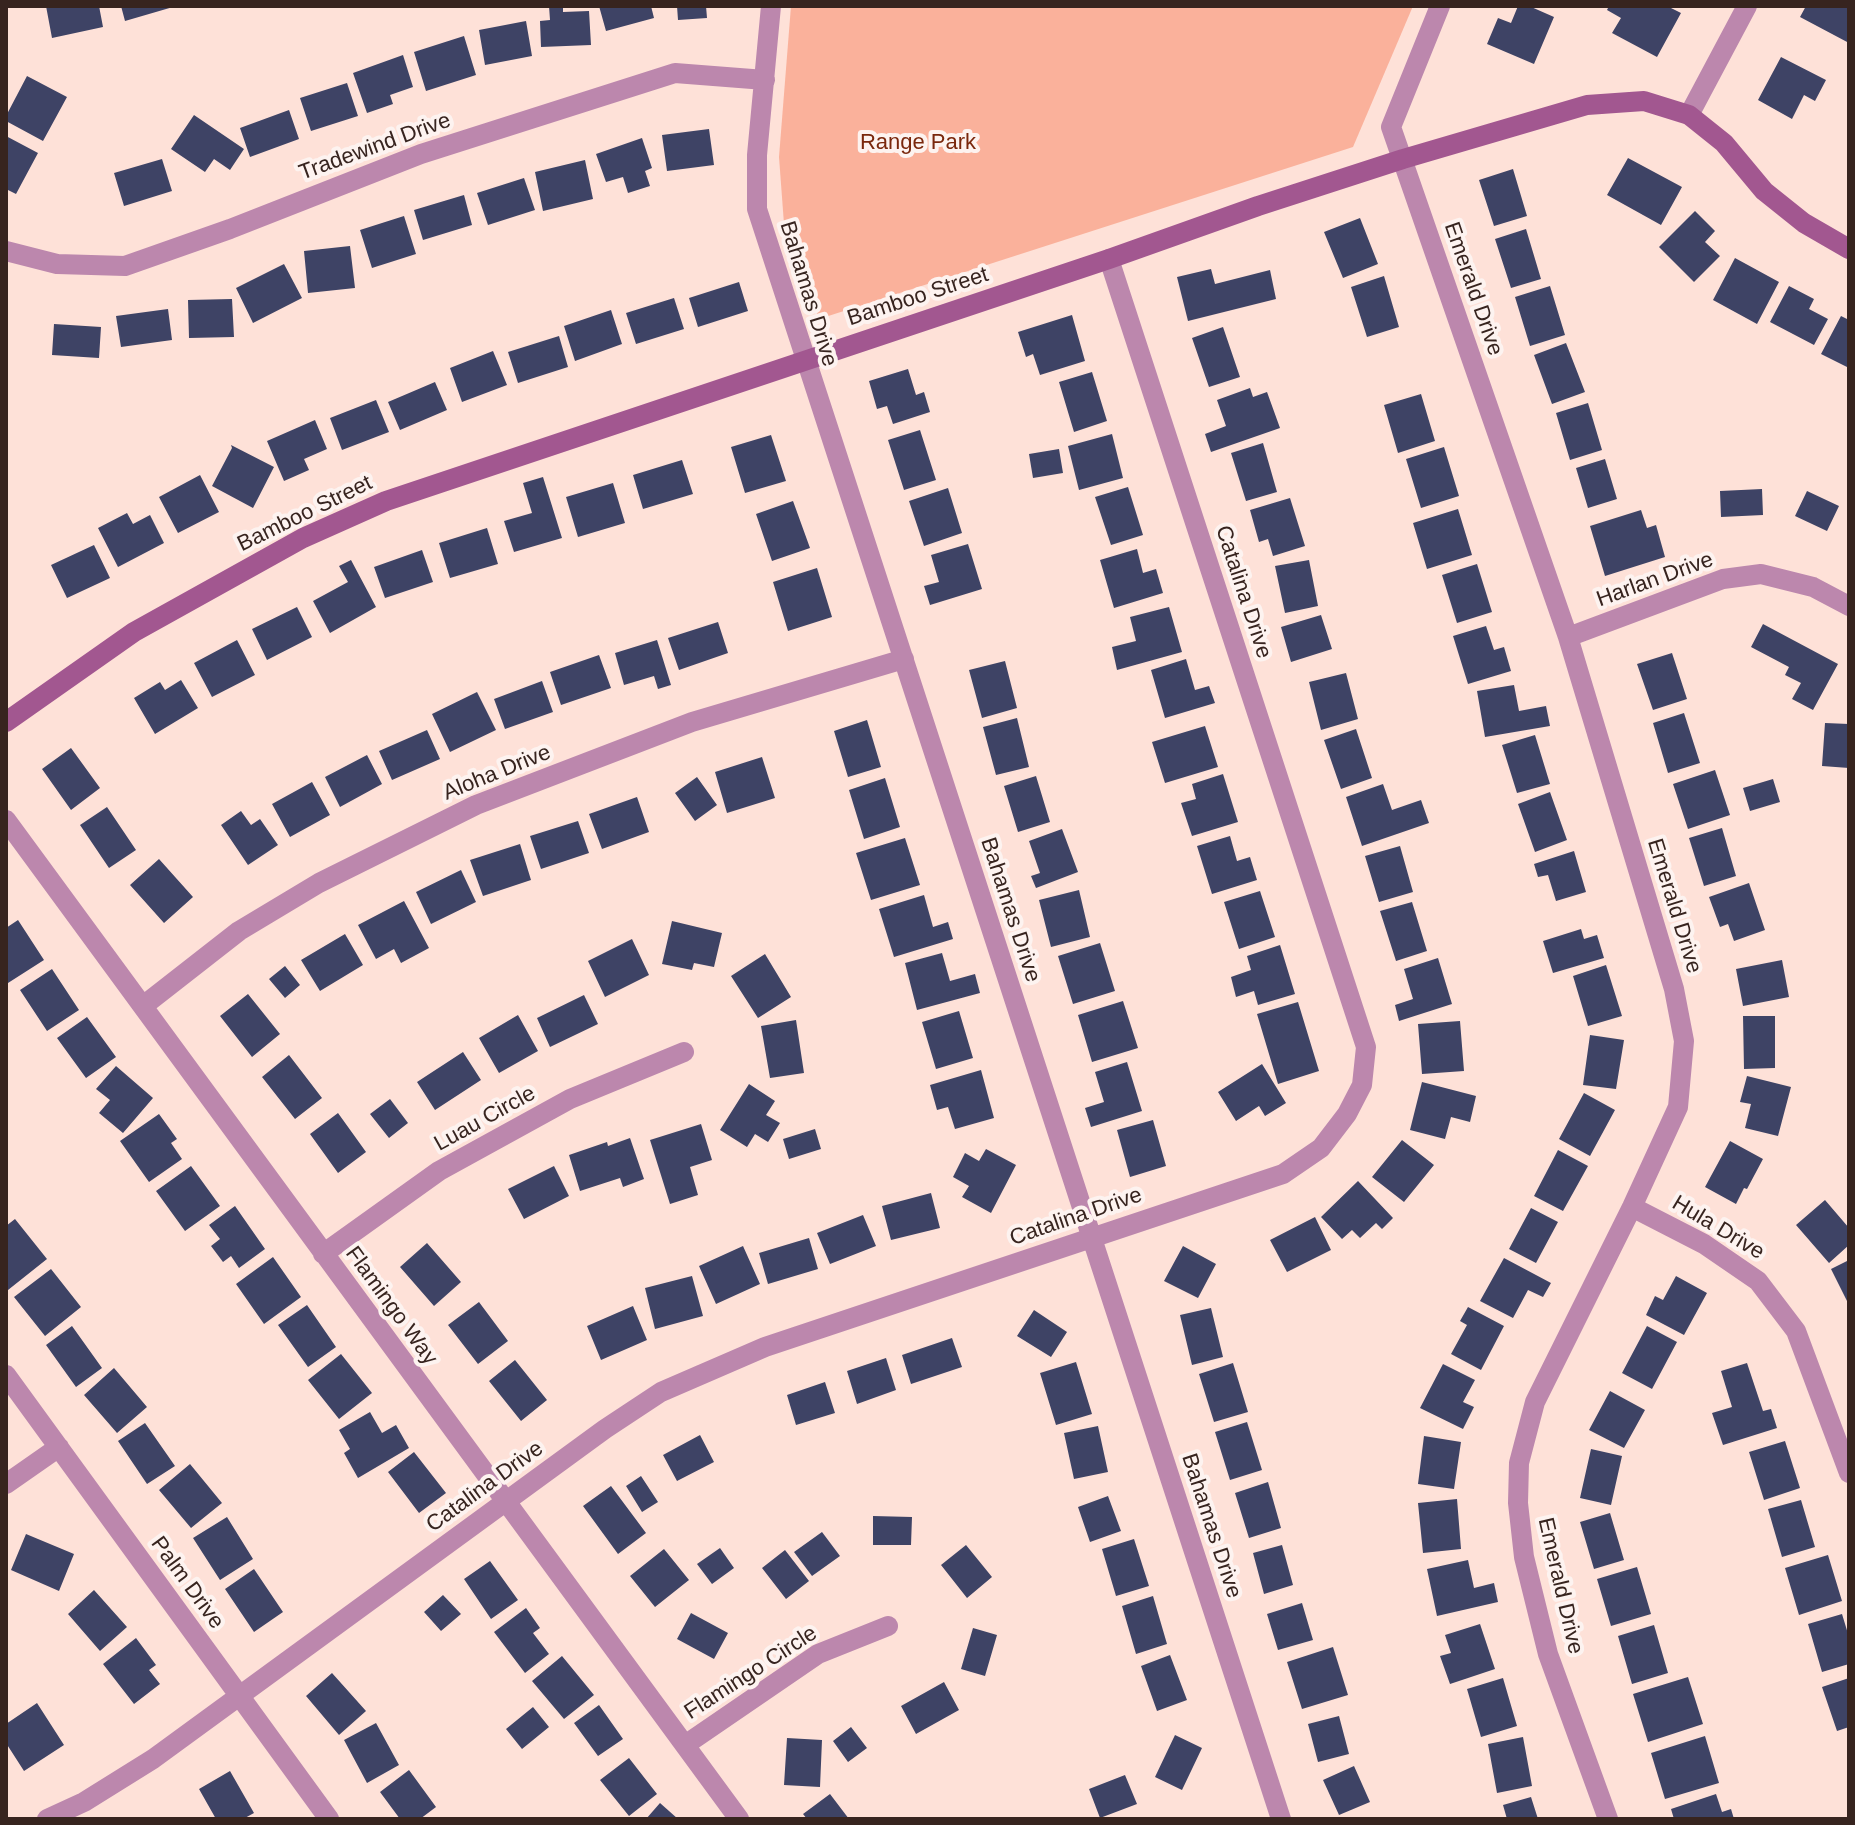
<!DOCTYPE html>
<html>
<head>
<meta charset="utf-8">
<style>
  body { margin:0 }
  #map { position:relative; width:1855px; height:1825px; overflow:hidden; background:#fee1d8; font-family:Arial,sans-serif }
  canvas { display:block }
  .frame { position:absolute; inset:0; border:8px solid #37241f; pointer-events:none }
</style>
</head>
<body>
<div id="map">
<canvas width="1855" height="1825"></canvas>
<div class="frame"></div>
</div>
<script>
const c = document.querySelector('canvas').getContext('2d');
c.lineJoin = 'round';
function fill(path, color) {
  c.fillStyle = color;
  c.fill(path, 'evenodd');
}
function shape(rows) {
  const path = new Path2D();
  for (const r of rows) {
    path.moveTo(r[0], r[1]);
    for (let i = 2; i < r.length; i += 2) path.lineTo(r[i], r[i + 1]);
  }
  return path;
}
function trace(path, color, width, dash) {
  c.strokeStyle = color;
  c.lineWidth = width;
  c.lineCap = dash ? 'butt' : 'round';
  c.setLineDash(dash || []);
  c.stroke(path);
}
function label(font, color, halo, rows, align = 'center') {
  c.font = font + ' Arial,sans-serif';
  c.lineWidth = 8;
  c.setLineDash([]);
  c.textBaseline = 'middle';
  c.strokeStyle = halo;
  c.fillStyle = color;
  for (const [text, x, y, turn = 0] of rows) {
    c.save();
    c.translate(x, y);
    c.rotate((+turn || 0) * Math.PI / 180);
    c.textAlign = isNaN(turn) ? turn : align;
    if (halo) c.strokeText(text, 0, 0);
    c.fillText(text, 0, 0);
    c.restore();
  }
}
fill(shape([
  [791,6,1413,6,1353,147,819,319,784,224,779,157]
]), '#fab19b');
fill(shape([
  [46,6,99,6,103,27,52,38],
  [121,6,173,6,173,7,125,21],
  [549,6,563,6,563,12,589,11,591,45,541,47,540,21,550,20],
  [599,6,651,6,654,18,606,31],
  [677,6,706,6,707,18,678,20],
  [1518,6,1529,6,1554,17,1534,64,1487,44,1498,18,1511,23],
  [1609,6,1667,6,1681,13,1657,57,1612,33,1621,18,1607,10],
  [1806,6,1849,6,1849,43,1800,17],
  [526,21,532,56,485,65,479,30],
  [464,36,476,75,426,91,414,52],
  [403,55,413,87,390,95,393,104,367,113,353,73],
  [1781,57,1826,80,1815,101,1804,95,1792,119,1758,100],
  [27,76,67,97,43,141,6,121,6,116],
  [347,83,358,116,311,131,300,98],
  [289,110,299,139,250,157,240,128],
  [194,115,244,149,230,170,214,159,205,172,171,149],
  [709,129,714,165,667,171,662,135],
  [6,136,38,153,16,194,6,189],
  [642,138,652,168,645,171,650,186,628,193,623,177,606,182,596,154],
  [1628,158,1682,187,1661,225,1607,195],
  [162,159,172,191,124,206,114,173],
  [585,160,593,199,543,211,535,172],
  [1513,169,1527,216,1494,226,1479,180],
  [524,178,535,210,488,225,477,193],
  [464,195,472,225,423,240,414,210],
  [1695,211,1715,231,1705,242,1720,256,1694,282,1659,247],
  [404,216,416,254,372,268,360,230],
  [1360,218,1378,264,1343,278,1324,232],
  [1526,229,1541,279,1511,288,1495,239],
  [350,246,355,288,308,293,304,251],
  [1735,258,1779,282,1757,324,1713,300],
  [284,264,302,298,253,323,236,288],
  [1211,269,1215,284,1270,270,1276,299,1188,321,1177,277],
  [1384,276,1399,327,1367,337,1351,287],
  [739,282,748,311,698,327,689,298],
  [1550,286,1565,335,1530,346,1515,297],
  [1789,286,1814,299,1809,309,1828,319,1814,345,1770,322],
  [674,298,684,329,636,344,626,313],
  [232,299,234,337,189,338,188,300],
  [168,309,172,340,121,347,116,316],
  [611,310,622,344,575,361,564,326],
  [1072,315,1085,361,1040,375,1033,354,1026,357,1018,332],
  [1841,316,1849,320,1849,368,1821,354],
  [54,324,101,327,99,358,52,355],
  [1223,327,1240,377,1209,387,1192,338],
  [559,336,568,367,518,383,508,352],
  [1566,343,1585,392,1552,404,1534,355],
  [493,351,507,385,462,402,450,368],
  [908,369,916,395,924,392,930,412,893,424,887,406,877,409,869,381],
  [1092,372,1107,421,1074,432,1059,382],
  [435,382,447,410,400,430,388,402],
  [1250,388,1253,397,1267,392,1280,428,1211,452,1205,434,1226,426,1217,400],
  [1421,394,1435,441,1398,453,1384,405],
  [376,400,389,432,342,450,330,418],
  [1588,403,1602,450,1570,460,1556,413],
  [315,420,327,449,304,459,309,470,284,481,267,441],
  [920,430,936,480,904,490,888,440],
  [1112,434,1123,478,1079,490,1068,446],
  [771,435,786,481,745,493,731,447],
  [1263,443,1277,492,1246,501,1231,453],
  [231,445,274,467,253,508,212,486,232,448],
  [1444,447,1459,496,1421,508,1406,459],
  [1059,449,1063,473,1033,478,1029,454],
  [1605,459,1617,499,1588,508,1576,468],
  [682,460,693,494,643,509,633,475],
  [200,475,219,512,178,533,159,497],
  [543,477,562,538,514,552,504,521,532,513,523,483],
  [613,483,625,523,578,537,566,497],
  [1128,487,1143,535,1111,545,1095,497],
  [948,488,962,533,924,546,909,501],
  [1762,489,1763,515,1721,517,1720,491],
  [1807,491,1839,506,1827,531,1795,516],
  [1290,498,1305,546,1273,556,1268,539,1259,542,1250,510],
  [793,501,810,548,772,561,756,514],
  [1458,509,1472,555,1427,569,1413,523],
  [1641,510,1647,528,1656,525,1665,557,1605,576,1590,526],
  [127,513,133,524,150,515,164,543,118,567,98,528],
  [487,528,498,564,450,578,439,543],
  [968,544,982,589,930,605,924,586,939,582,931,555],
  [94,545,110,578,67,598,51,565],
  [1137,549,1143,573,1156,569,1163,593,1114,608,1100,560],
  [422,550,433,582,385,598,374,567],
  [351,560,376,607,330,633,313,601,348,582,339,566],
  [1309,560,1318,606,1285,613,1275,566],
  [1477,564,1492,612,1457,623,1442,575],
  [817,568,832,617,788,631,773,582],
  [297,607,312,637,267,660,252,629],
  [1169,607,1182,652,1117,670,1112,647,1136,641,1130,617],
  [1321,615,1332,649,1291,662,1281,627],
  [718,622,728,653,679,670,668,638],
  [1763,624,1838,664,1813,710,1792,699,1801,683,1785,675,1789,667,1751,647],
  [1486,626,1494,650,1504,647,1511,671,1468,684,1453,636],
  [237,640,255,675,212,697,194,663],
  [657,640,671,685,658,689,654,676,624,685,615,653],
  [1672,653,1687,699,1653,710,1637,664],
  [599,655,611,688,561,705,550,672],
  [1186,659,1195,690,1209,686,1215,703,1165,718,1151,670],
  [1005,661,1017,708,982,718,969,670],
  [1346,673,1358,719,1321,730,1309,682],
  [181,680,198,708,155,734,134,698,160,682,165,690],
  [542,681,553,712,505,729,494,699],
  [1514,685,1519,711,1546,706,1550,726,1485,737,1477,691],
  [477,692,496,730,450,752,432,714],
  [1684,713,1700,763,1668,773,1653,723],
  [1017,718,1029,767,996,775,983,727],
  [867,720,881,767,848,777,834,731],
  [1825,723,1849,724,1849,768,1822,766],
  [1205,726,1218,767,1165,783,1152,742],
  [1356,729,1372,778,1341,789,1324,740],
  [427,730,440,759,392,780,379,751],
  [1535,735,1550,784,1517,793,1502,745],
  [71,748,100,788,71,810,42,769],
  [367,755,382,784,340,807,325,777],
  [762,757,775,798,727,813,715,772],
  [1715,770,1730,815,1688,829,1673,784],
  [1223,774,1238,822,1192,836,1181,803,1196,799,1192,784],
  [1036,776,1050,822,1018,832,1004,786],
  [697,777,717,805,695,821,675,793],
  [885,778,900,827,864,839,849,790],
  [1773,779,1780,802,1750,811,1743,788],
  [312,782,330,815,290,837,272,804],
  [1383,784,1392,810,1421,800,1429,823,1362,846,1346,797],
  [1550,792,1567,840,1535,852,1518,804],
  [637,797,649,832,602,849,589,814],
  [107,807,136,850,109,868,80,825],
  [241,811,251,825,260,819,278,845,248,865,221,825],
  [578,821,589,853,541,869,530,836],
  [1722,828,1736,876,1704,886,1689,838],
  [1062,829,1078,872,1036,888,1031,876,1040,873,1029,841],
  [1230,836,1237,861,1250,857,1257,880,1212,894,1197,846],
  [905,838,920,885,871,900,856,853],
  [520,844,531,880,483,896,470,860],
  [1400,846,1413,892,1379,902,1365,856],
  [1574,851,1586,892,1556,901,1548,875,1538,877,1534,864],
  [159,859,193,897,164,923,130,885],
  [461,870,476,902,431,924,416,892],
  [1749,883,1765,930,1734,941,1728,924,1720,927,1709,897],
  [1079,890,1090,937,1051,947,1039,900],
  [1260,891,1275,937,1239,949,1224,902],
  [924,895,933,927,948,922,953,939,894,957,879,909],
  [404,901,429,948,401,963,394,949,376,959,358,925],
  [1412,902,1427,951,1396,961,1380,911],
  [18,920,44,960,8,983,6,928],
  [672,921,722,933,714,967,694,963,692,970,662,964],
  [1581,929,1584,939,1597,935,1604,958,1553,973,1543,941],
  [345,934,363,965,320,991,301,960],
  [632,939,649,975,605,997,588,961],
  [1100,943,1115,991,1073,1004,1058,956],
  [1280,945,1295,994,1258,1005,1254,991,1236,997,1231,977,1251,970,1247,956],
  [942,953,950,981,975,974,980,993,917,1010,905,963],
  [765,954,791,997,758,1018,731,976],
  [1438,958,1452,1004,1399,1021,1395,1005,1413,999,1404,969],
  [1782,960,1789,997,1743,1006,1736,969],
  [1606,965,1622,1016,1588,1026,1573,976],
  [285,966,300,985,285,998,269,979],
  [52,969,79,1010,47,1031,20,990],
  [248,994,280,1034,252,1057,220,1016],
  [584,995,598,1024,550,1047,537,1018],
  [1123,1001,1138,1048,1092,1062,1078,1015],
  [1298,1002,1319,1071,1278,1084,1257,1014],
  [959,1011,973,1058,936,1069,922,1022],
  [518,1015,538,1051,499,1073,479,1038],
  [1743,1016,1775,1016,1775,1068,1744,1069],
  [87,1017,116,1057,86,1078,57,1038],
  [796,1020,804,1073,770,1078,761,1026],
  [1460,1021,1464,1071,1422,1074,1418,1024],
  [1590,1035,1624,1040,1616,1089,1583,1085],
  [463,1052,481,1080,435,1110,417,1082],
  [289,1055,322,1098,295,1119,262,1077],
  [1127,1062,1142,1111,1091,1127,1085,1108,1104,1102,1095,1072],
  [1262,1064,1286,1103,1265,1116,1259,1106,1236,1121,1218,1092],
  [116,1066,153,1098,123,1133,99,1113,110,1100,96,1089],
  [981,1070,994,1118,955,1129,948,1107,937,1110,930,1085],
  [1747,1076,1791,1087,1778,1136,1745,1128,1751,1104,1740,1102],
  [1422,1082,1476,1096,1470,1122,1451,1117,1445,1139,1410,1130],
  [749,1084,775,1101,766,1115,780,1123,768,1142,755,1134,747,1147,720,1130],
  [1584,1093,1615,1110,1590,1156,1559,1139],
  [390,1099,408,1123,389,1138,370,1114],
  [338,1113,366,1152,338,1173,310,1134],
  [159,1114,177,1139,171,1143,182,1159,149,1182,120,1141],
  [1153,1120,1166,1166,1130,1177,1117,1130],
  [701,1124,712,1160,690,1167,698,1195,670,1204,650,1140],
  [815,1129,821,1149,789,1159,783,1139],
  [630,1138,644,1179,623,1187,620,1178,580,1191,569,1155,607,1142,608,1146],
  [1402,1140,1434,1165,1404,1202,1372,1177],
  [1730,1141,1763,1159,1747,1189,1744,1188,1736,1204,1705,1187],
  [986,1149,1016,1165,991,1213,962,1197,969,1186,953,1177,965,1153,979,1161],
  [1558,1150,1588,1166,1563,1211,1534,1196],
  [191,1166,220,1206,185,1231,156,1191],
  [554,1166,569,1196,524,1219,508,1189],
  [1358,1181,1393,1218,1382,1229,1376,1223,1360,1238,1352,1230,1342,1239,1321,1217],
  [931,1193,940,1228,891,1240,882,1206],
  [1825,1200,1849,1228,1849,1245,1829,1263,1796,1225],
  [235,1206,265,1249,239,1268,231,1256,223,1262,211,1246,220,1239,209,1225],
  [1531,1208,1558,1222,1536,1263,1509,1249],
  [863,1215,876,1246,830,1264,817,1233],
  [1315,1217,1331,1250,1287,1272,1270,1240],
  [15,1219,47,1259,8,1290,6,1226],
  [809,1238,818,1269,768,1284,759,1253],
  [427,1243,461,1282,434,1306,400,1267],
  [743,1246,760,1284,716,1304,699,1266],
  [1183,1246,1216,1264,1198,1298,1164,1281],
  [273,1257,301,1297,264,1324,236,1284],
  [1504,1258,1551,1283,1543,1297,1528,1290,1513,1318,1480,1301],
  [1849,1260,1849,1305,1831,1269],
  [51,1269,81,1307,45,1336,14,1297],
  [692,1276,703,1316,655,1329,645,1288],
  [1676,1276,1707,1293,1684,1335,1646,1315,1655,1296,1663,1300],
  [479,1302,508,1341,478,1364,448,1325],
  [307,1305,336,1347,308,1367,278,1325],
  [633,1306,647,1340,601,1360,587,1326],
  [1468,1307,1504,1326,1481,1370,1451,1354,1467,1325,1460,1321],
  [1211,1308,1223,1357,1192,1365,1180,1315],
  [1034,1310,1067,1332,1051,1357,1017,1336],
  [72,1326,102,1368,76,1387,46,1345],
  [1647,1326,1677,1342,1652,1389,1622,1373],
  [952,1338,962,1367,911,1384,902,1355],
  [341,1354,372,1393,339,1419,308,1380],
  [886,1358,896,1390,857,1404,847,1371],
  [515,1360,547,1400,521,1421,489,1381],
  [1076,1362,1092,1414,1056,1425,1040,1373],
  [1233,1363,1248,1412,1214,1422,1199,1374],
  [1747,1363,1763,1411,1771,1409,1777,1428,1723,1445,1712,1413,1732,1407,1721,1371],
  [1443,1364,1475,1380,1463,1402,1474,1407,1463,1429,1420,1408],
  [114,1368,147,1407,117,1433,84,1395],
  [825,1382,835,1413,796,1425,787,1395],
  [1610,1391,1645,1410,1624,1448,1589,1430],
  [370,1412,382,1433,396,1425,409,1448,358,1478,344,1453,350,1449,339,1430],
  [1247,1422,1262,1470,1230,1480,1215,1432],
  [145,1423,175,1466,147,1484,118,1441],
  [1098,1426,1108,1472,1074,1479,1064,1433],
  [700,1435,714,1462,677,1481,663,1455],
  [1424,1436,1461,1442,1454,1489,1418,1484],
  [1785,1441,1800,1488,1764,1500,1749,1452],
  [1591,1449,1622,1456,1611,1505,1580,1498],
  [414,1452,446,1493,419,1513,388,1472],
  [190,1464,222,1503,191,1528,159,1490],
  [641,1476,658,1502,642,1512,626,1486],
  [1268,1482,1281,1528,1249,1538,1235,1493],
  [611,1486,646,1533,618,1554,583,1506],
  [1108,1496,1121,1531,1090,1542,1078,1507],
  [1457,1499,1461,1549,1423,1553,1418,1503],
  [1801,1500,1815,1547,1782,1557,1768,1509],
  [1610,1513,1624,1560,1594,1569,1580,1522],
  [873,1516,912,1517,911,1545,873,1545],
  [227,1517,253,1559,220,1580,193,1538],
  [822,1532,840,1556,812,1576,794,1552],
  [26,1534,74,1554,59,1591,11,1570],
  [1134,1539,1149,1586,1116,1596,1102,1549],
  [966,1545,992,1577,967,1598,941,1565],
  [1282,1545,1293,1585,1264,1594,1253,1553],
  [720,1548,734,1568,712,1584,697,1564],
  [664,1549,689,1580,655,1607,630,1576],
  [785,1550,809,1581,786,1599,762,1568],
  [1828,1555,1842,1601,1799,1615,1785,1568],
  [1468,1560,1474,1588,1494,1583,1498,1602,1437,1616,1427,1569],
  [490,1561,518,1600,491,1619,464,1579],
  [1637,1567,1651,1614,1611,1626,1597,1579],
  [254,1569,283,1612,254,1632,225,1589],
  [94,1590,127,1627,100,1651,68,1614],
  [443,1595,461,1614,441,1631,424,1612],
  [1153,1596,1167,1644,1136,1654,1122,1606],
  [1302,1603,1313,1640,1278,1650,1267,1614],
  [526,1608,540,1628,533,1633,549,1654,525,1673,494,1632],
  [691,1613,728,1633,714,1659,677,1639],
  [1842,1614,1849,1637,1849,1664,1822,1672,1808,1624],
  [1480,1624,1495,1669,1450,1684,1440,1656,1451,1653,1445,1635],
  [1654,1625,1668,1673,1632,1684,1618,1636],
  [973,1628,997,1635,985,1676,961,1669],
  [136,1638,156,1665,149,1670,160,1684,134,1704,103,1664],
  [1333,1647,1348,1695,1302,1709,1287,1662],
  [1170,1655,1187,1700,1157,1711,1141,1666],
  [562,1656,594,1695,564,1719,532,1681],
  [332,1673,366,1711,339,1735,306,1696],
  [1688,1677,1703,1724,1648,1742,1633,1694],
  [1503,1678,1517,1726,1481,1737,1467,1689],
  [1849,1678,1849,1727,1837,1731,1822,1687],
  [944,1682,959,1710,916,1734,901,1706],
  [37,1703,64,1745,24,1771,6,1743,6,1724],
  [599,1705,623,1739,598,1756,574,1723],
  [533,1707,549,1727,522,1749,506,1729],
  [1339,1716,1349,1754,1318,1762,1308,1724],
  [376,1723,399,1765,367,1783,344,1740],
  [851,1727,867,1748,848,1762,833,1741],
  [1175,1735,1202,1748,1182,1790,1155,1777],
  [1705,1736,1719,1783,1665,1799,1651,1753],
  [1523,1737,1532,1786,1497,1793,1488,1744],
  [787,1738,822,1740,820,1787,784,1785],
  [629,1758,657,1794,629,1816,600,1780],
  [1354,1766,1370,1802,1339,1815,1323,1780],
  [409,1770,436,1807,420,1819,400,1819,380,1792],
  [230,1771,254,1813,243,1819,216,1819,199,1789],
  [1125,1775,1137,1804,1100,1818,1089,1789],
  [830,1794,849,1819,807,1819,803,1814],
  [1716,1794,1722,1812,1731,1809,1734,1819,1674,1819,1671,1809],
  [1531,1797,1538,1819,1507,1819,1503,1805],
  [660,1803,678,1819,646,1819]
]), '#3e4365');
trace(shape([
  [771,6,757,155,757,209,1281,1819],
  [1440,6,1391,127,1568,637,1674,989,1684,1041,1678,1107,1632,1207,1535,1402,1519,1463,1518,1503,1524,1557,1548,1654,1608,1819],
  [1689,115,1747,6],
  [6,251,57,264,125,266,230,229,421,154,675,73,765,80],
  [1568,637,1723,579,1761,574,1813,587,1849,606],
  [6,820,739,1819],
  [143,1006,239,931,319,883,476,805,692,722,904,659],
  [1632,1207,1704,1244,1758,1281,1796,1331,1849,1473],
  [323,1254,439,1171,570,1099,684,1052],
  [6,1375,329,1819],
  [6,1484,59,1447],
  [685,1745,818,1654,888,1626],
  [47,1819,84,1802,153,1759,605,1429,661,1392,765,1347,1283,1174,1321,1148,1347,1114,1362,1085,1366,1047,1109,259]
]), '#bc87ad', 20);
trace(shape([
  [6,722,134,632,303,538,386,501,1109,259,1258,206,1403,159,1587,105,1644,101,1689,115,1724,143,1764,191,1804,223,1849,249]
]), '#a25790', 20);
label('22px', '#7a280d', '#fdf3f0', [
  ["Range Park",918,143]
]);
label('22px', '#37241f', '#fdf3f0', [
  ["Tradewind Drive",375,147,-20],
  ["Emerald Drive",1473,289,71],
  ["Bahamas Drive",808,294,73],
  ["Bamboo Street",918,297,-18],
  ["Bamboo Street",305,514,-26],
  ["Harlan Drive",1655,580,-20],
  ["Catalina Drive",1243,592,72],
  ["Aloha Drive",497,773,-22],
  ["Emerald Drive",1674,906,73],
  ["Bahamas Drive",1010,910,72],
  ["Luau Circle",485,1119,-29],
  ["Catalina Drive",1076,1217,-19],
  ["Hula Drive",1718,1228,31],
  ["Flamingo Way",391,1306,54],
  ["Catalina Drive",485,1487,-36],
  ["Bahamas Drive",1211,1526,72],
  ["Palm Drive",187,1583,54],
  ["Emerald Drive",1560,1586,77],
  ["Flamingo Circle",751,1673,-33]
]);
</script>
</body>
</html>
